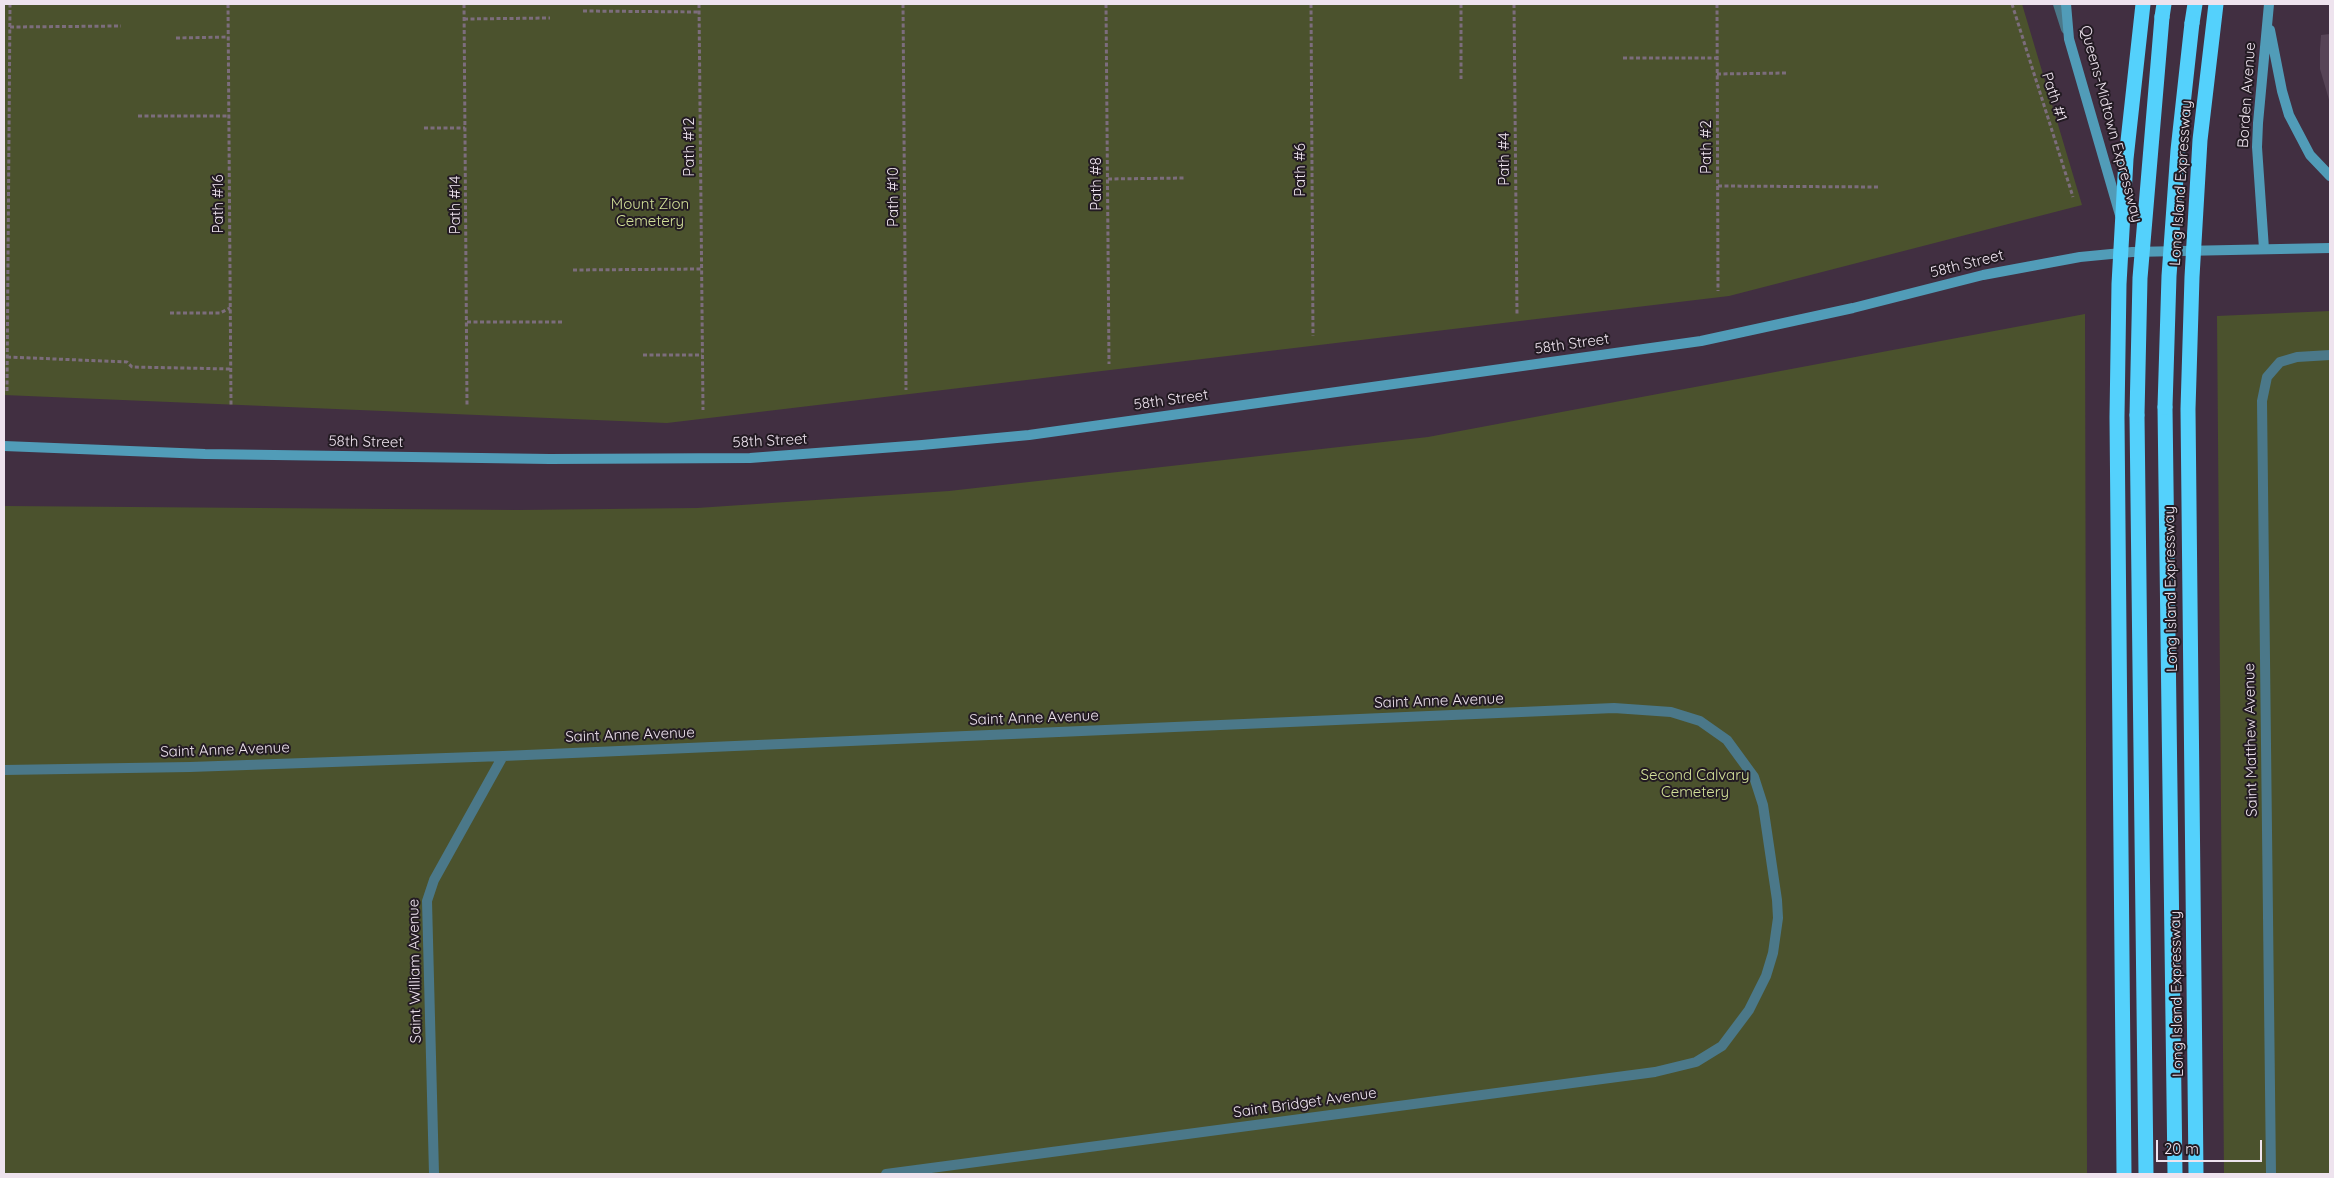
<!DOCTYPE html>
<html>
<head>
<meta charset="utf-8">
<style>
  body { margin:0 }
  #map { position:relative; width:2334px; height:1178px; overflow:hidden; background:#412f41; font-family:Quicksand,sans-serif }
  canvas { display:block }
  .frame { position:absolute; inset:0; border:5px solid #eee3ee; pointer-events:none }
  .scale { position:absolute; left:2156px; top:1140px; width:106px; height:22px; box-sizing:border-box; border:2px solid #eee3ee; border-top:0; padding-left:6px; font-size:15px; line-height:18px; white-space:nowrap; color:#eee3ee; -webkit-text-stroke:4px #231b23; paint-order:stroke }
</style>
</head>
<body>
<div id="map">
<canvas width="2334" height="1178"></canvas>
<div class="frame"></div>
<div class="scale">20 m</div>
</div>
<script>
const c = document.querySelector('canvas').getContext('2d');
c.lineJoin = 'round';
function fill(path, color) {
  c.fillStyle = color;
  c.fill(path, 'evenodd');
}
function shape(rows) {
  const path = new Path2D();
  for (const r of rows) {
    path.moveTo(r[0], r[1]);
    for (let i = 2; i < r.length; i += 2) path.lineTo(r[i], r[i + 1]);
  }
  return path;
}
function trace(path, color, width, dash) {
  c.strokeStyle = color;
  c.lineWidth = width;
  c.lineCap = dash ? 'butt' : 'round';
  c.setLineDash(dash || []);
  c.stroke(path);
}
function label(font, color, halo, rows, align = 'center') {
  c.font = font + ' Quicksand,sans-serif';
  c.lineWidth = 4;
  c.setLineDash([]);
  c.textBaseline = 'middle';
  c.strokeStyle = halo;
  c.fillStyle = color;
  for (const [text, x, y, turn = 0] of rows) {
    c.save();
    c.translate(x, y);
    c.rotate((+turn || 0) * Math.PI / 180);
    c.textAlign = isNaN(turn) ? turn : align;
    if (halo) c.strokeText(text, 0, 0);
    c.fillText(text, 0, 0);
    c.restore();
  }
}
fill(shape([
  [5,4,2022,4,2082,205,1729,296,667,423,4,395],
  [2330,311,2330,1174,2224,1174,2217,316],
  [2085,314,2087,1174,4,1174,4,506,518,510,697,508,949,491,1428,437]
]), '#4b522d');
fill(shape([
  [2330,34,2330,103,2320,69,2320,49,2321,35]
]), '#574457');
trace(shape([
  [228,4,231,405],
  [464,4,467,405],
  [699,4,703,410],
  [903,4,906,390],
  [1106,4,1109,364],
  [1311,4,1313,336],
  [1461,4,1461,79],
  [1514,4,1517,314],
  [1717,4,1718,291],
  [2012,4,2073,197],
  [583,11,699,12],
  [464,19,550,18],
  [10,27,121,26],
  [176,38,228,37],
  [1623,58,1717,58],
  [1717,74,1787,73],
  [138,116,229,116],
  [424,128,465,128],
  [1108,179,1186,178],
  [1718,186,1879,187],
  [573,270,701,269],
  [170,313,220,313,230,308],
  [467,322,563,322],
  [643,355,702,355],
  [7,357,127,362,132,367,231,369],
  [7,391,10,4]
]), '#7c6d7c', 3, [4, 2.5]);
trace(shape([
  [4,770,190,767,503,756,1614,708,1671,712,1700,721,1727,740,1754,777,1763,805,1777,900,1778,918,1773,953,1766,976,1749,1010,1722,1046,1696,1062,1655,1072,886,1174],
  [434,1174,427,901,434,880,503,756],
  [2271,1174,2262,401,2267,377,2280,362,2297,357,2330,355]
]), '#4b7889', 10);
trace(shape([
  [2058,4,2066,29]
]), '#4b7889', 10);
trace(shape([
  [2066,4,2069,39,2120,215],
  [2270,30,2282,91,2289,115,2310,155,2330,176],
  [2264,249,2257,147,2258,123,2269,4],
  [4,446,205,454,550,459,750,458,922,445,1029,435,1701,341,1853,308,1983,275,2080,257,2132,252,2330,248]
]), '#519cb8', 10);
trace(shape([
  [2162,17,2164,4],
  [2192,23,2195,4],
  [2165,407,2175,1174],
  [2137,415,2146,1174]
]), '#54d1fc', 15);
trace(shape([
  [2165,407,2169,276,2178,150,2192,23],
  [2137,415,2140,278,2162,17],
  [2124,1174,2117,417,2119,284,2126,159,2143,4],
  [2196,1174,2188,409,2192,277,2200,140,2216,4]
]), '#54d1fc', 15);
label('15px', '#eee3ee', '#231b23', [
  ["Borden Avenue",2247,95,-86],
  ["Path #1",2054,97,72],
  ["Queens-Midtown Expressway",2111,124,75],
  ["Path #12",689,147,-90],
  ["Path #2",1706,147,-90],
  ["Path #4",1504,159,-90],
  ["Path #6",1300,170,-90],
  ["Long Island Expressway",2181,183,-86],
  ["Path #8",1096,184,-90],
  ["Path #10",893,197,-90],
  ["Path #16",218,204,-90],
  ["Path #14",455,205,-90],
  ["58th Street",1967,264,-14],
  ["58th Street",1572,344,-8],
  ["58th Street",1171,400,-8],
  ["58th Street",770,441,-3],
  ["58th Street",366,442,1],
  ["Long Island Expressway",2171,589,-91],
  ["Saint Anne Avenue",1439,701,-2],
  ["Saint Anne Avenue",1034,718,-2],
  ["Saint Anne Avenue",630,735,-2],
  ["Saint Matthew Avenue",2251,740,-91],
  ["Saint Anne Avenue",225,750,-2],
  ["Saint William Avenue",415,971,-91],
  ["Long Island Expressway",2177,994,-91],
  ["Saint Bridget Avenue",1305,1103,-8]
]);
label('15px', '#d3e199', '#231b23', [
  ["Mount Zion",650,204],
  ["Cemetery",650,221],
  ["Second Calvary",1695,775],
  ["Cemetery",1695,792]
]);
</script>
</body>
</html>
